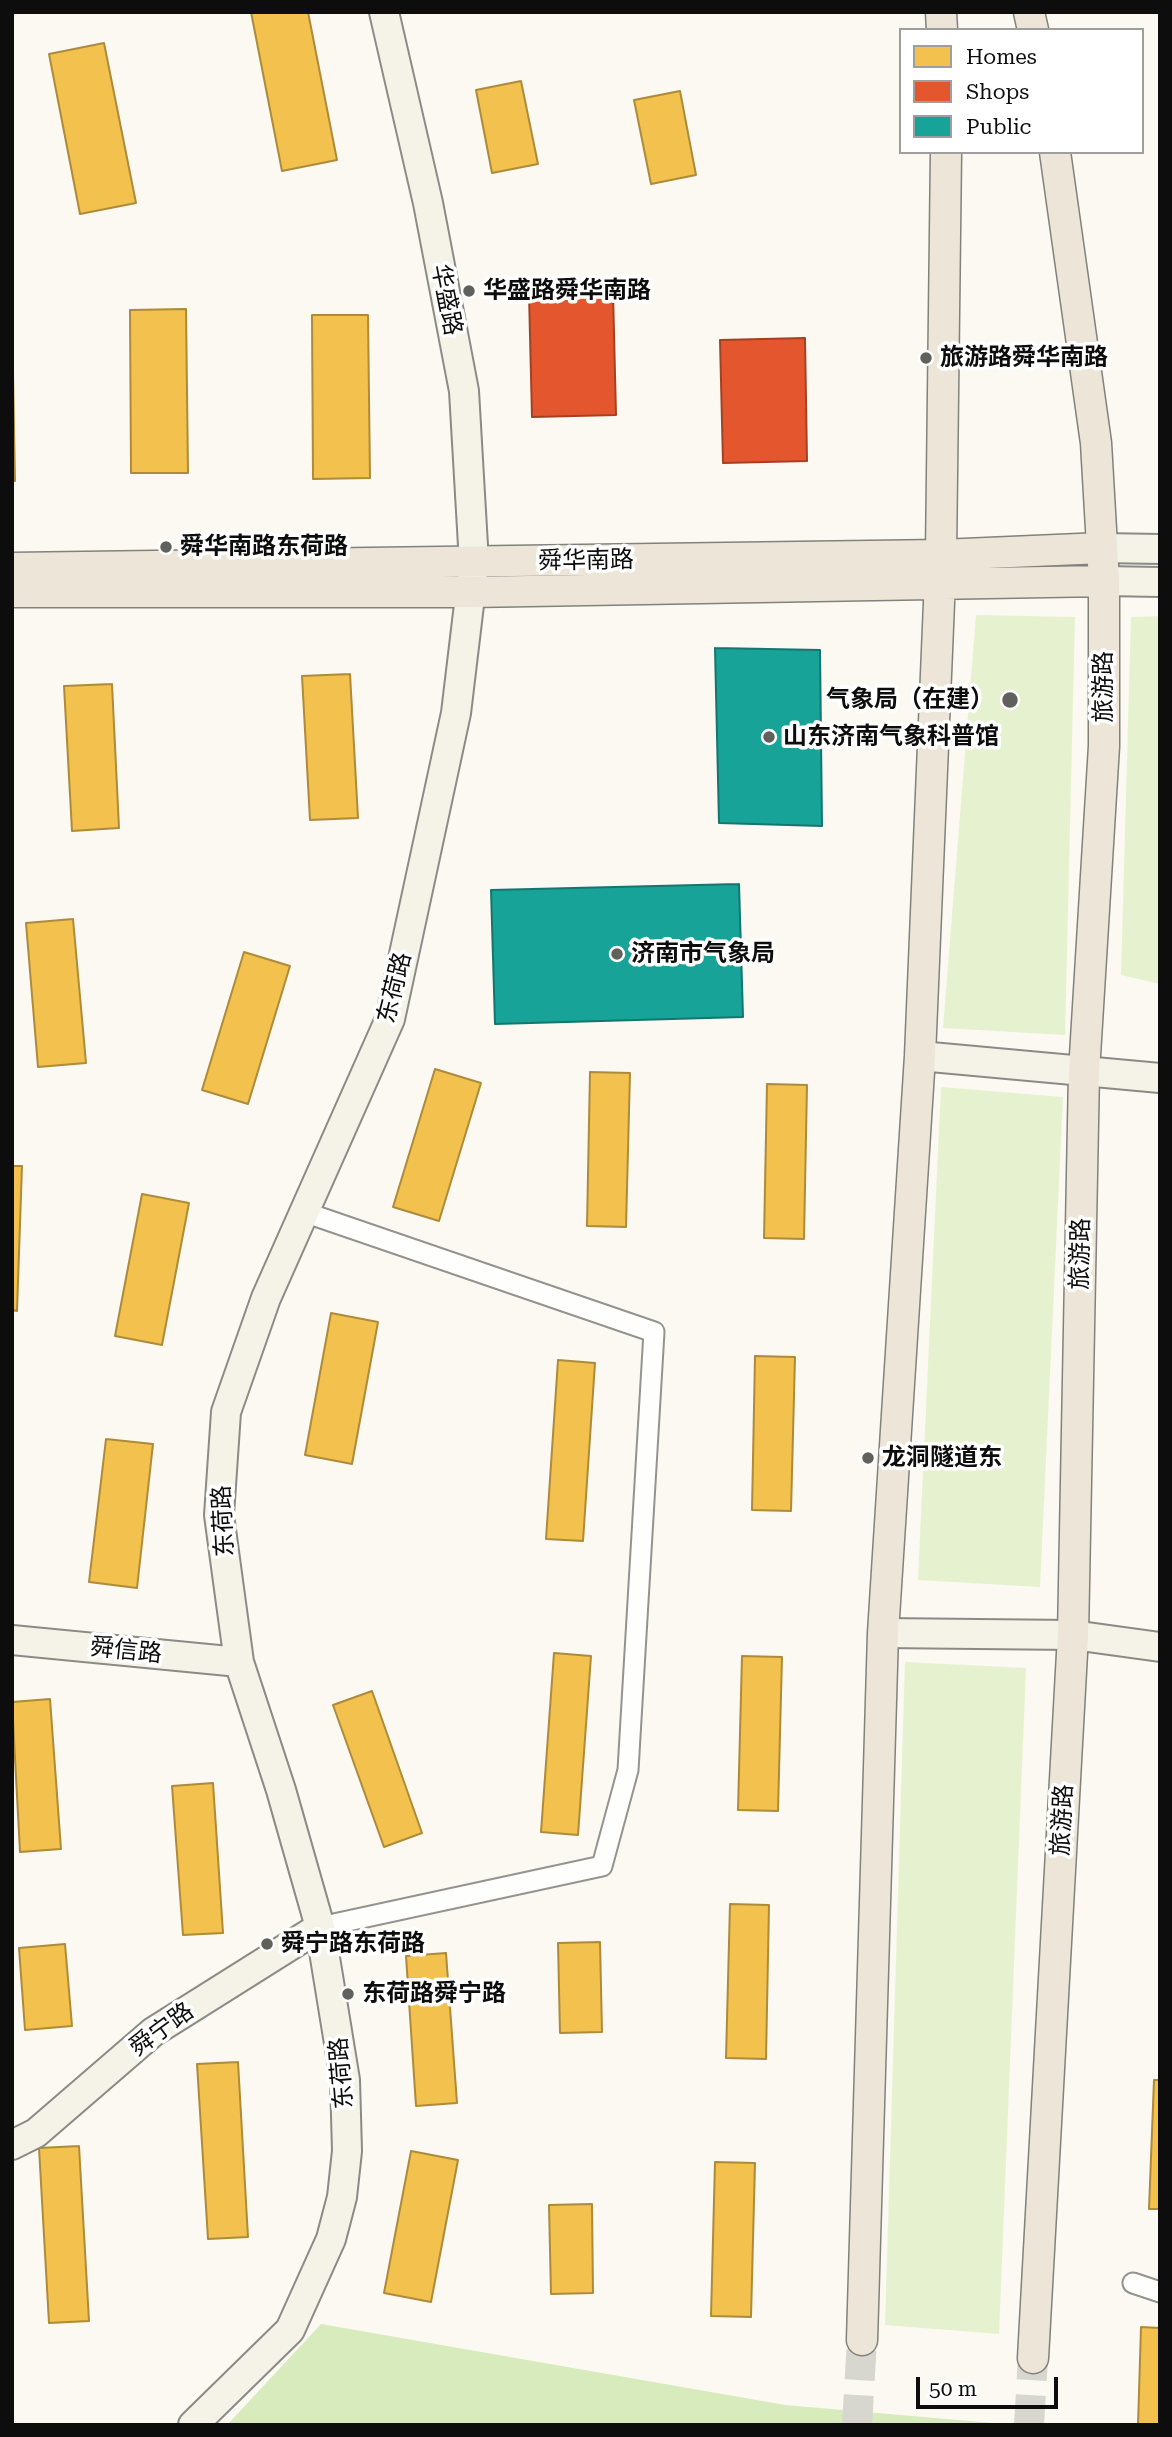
<!DOCTYPE html>
<html>
<head>
<meta charset="utf-8">
<style>
  body { margin:0 }
  #map { position:relative; width:1172px; height:2437px; overflow:hidden; background:#fbf9f1; font-family:"Roboto Serif",serif }
  canvas { display:block }
  .frame { position:absolute; inset:0; border:14px solid #0d0d0d; pointer-events:none }
  .legend { position:absolute; left:899px; top:28px; width:245px; height:126px; box-sizing:border-box; background:#fff; border:2px solid #9e9e9e; margin:0; padding:9px 12px; list-style:none; font-size:21px; color:#0d0d0d }
  .legend li { display:flex; align-items:center; gap:14px; height:35px }
  .legend b { width:35px; border:2px solid #9e9e9e }
  .scale { position:absolute; left:916px; top:2377px; width:142px; height:32px; box-sizing:border-box; border:4px solid #0d0d0d; border-top:0; padding-left:9px; font-size:21px; line-height:24px; white-space:nowrap; color:#0d0d0d; -webkit-text-stroke:5px #fff; paint-order:stroke }
</style>
</head>
<body>
<div id="map">
<canvas width="1172" height="2437"></canvas>
<div class="frame"></div>
<ul class="legend">
<li><b style="height:19px;background:#f2c14e"></b>Homes</li>
<li><b style="height:19px;background:#e4572e"></b>Shops</li>
<li><b style="height:19px;background:#17a398"></b>Public</li>
</ul>
<div class="scale">50 m</div>
</div>
<script>
const c = document.querySelector('canvas').getContext('2d');
c.lineJoin = 'round';
function fill(path, color) {
  c.fillStyle = color;
  c.fill(path, 'evenodd');
}
function shape(rows) {
  const path = new Path2D();
  for (const r of rows) {
    path.moveTo(r[0], r[1]);
    for (let i = 2; i < r.length; i += 2) path.lineTo(r[i], r[i + 1]);
  }
  return path;
}
function trace(path, color, width, dash) {
  c.strokeStyle = color;
  c.lineWidth = width;
  c.lineCap = dash ? 'butt' : 'round';
  c.setLineDash(dash || []);
  c.stroke(path);
}
function label(font, color, halo, rows, align = 'center') {
  c.font = font + ' "Roboto Serif","Noto Sans SC",serif';
  c.lineWidth = 7;
  c.setLineDash([]);
  c.textBaseline = 'middle';
  c.strokeStyle = halo;
  c.fillStyle = color;
  for (const [text, x, y, turn = 0] of rows) {
    c.save();
    c.translate(x, y);
    c.rotate((+turn || 0) * Math.PI / 180);
    c.textAlign = isNaN(turn) ? turn : align;
    if (halo) c.strokeText(text, 0, 0);
    c.fillText(text, 0, 0);
    c.restore();
  }
}
fill(shape([
  [976,615,1075,617,1065,1035,943,1028],
  [1160,616,1160,984,1121,975,1131,617],
  [941,1087,1063,1097,1040,1587,918,1580],
  [905,1662,1026,1668,999,2334,885,2325]
]), '#e6f2cf');
fill(shape([
  [321,2324,785,2405,1016,2425,227,2425]
]), '#d7ebbd');
const homes = shape([
  [251,12,308,12,337,160,282,171,251,12],
  [104,43,136,203,80,214,49,54,104,43],
  [521,81,538,164,492,173,476,90,521,81],
  [680,91,696,175,651,184,634,100,680,91],
  [186,309,188,473,131,473,130,310,186,309],
  [312,315,368,315,370,478,313,479,312,315],
  [12,318,15,481,12,481,12,318],
  [350,674,358,818,310,820,302,676,350,674],
  [112,684,119,828,72,831,64,686,112,684],
  [73,919,86,1063,38,1067,26,923,73,919],
  [244,952,290,966,248,1104,202,1090,244,952],
  [435,1069,481,1083,439,1221,393,1207,435,1069],
  [590,1072,630,1073,626,1227,587,1226,590,1072],
  [767,1084,807,1085,804,1239,764,1238,767,1084],
  [12,1166,22,1166,17,1311,12,1310,12,1166],
  [142,1194,189,1203,162,1345,115,1336,142,1194],
  [331,1313,378,1322,352,1464,305,1455,331,1313],
  [755,1356,795,1357,791,1511,752,1510,755,1356],
  [558,1360,595,1363,583,1541,546,1539,558,1360],
  [106,1439,153,1444,137,1588,89,1582,106,1439],
  [554,1653,591,1656,578,1835,541,1832,554,1653],
  [742,1656,782,1657,778,1811,738,1810,742,1656],
  [372,1691,422,1833,384,1847,333,1705,372,1691],
  [50,1699,61,1849,20,1852,12,1702,50,1699],
  [213,1783,223,1933,183,1935,172,1786,213,1783],
  [730,1904,769,1905,766,2059,726,2058,730,1904],
  [600,1942,602,2032,560,2033,558,1943,600,1942],
  [65,1944,72,2026,25,2030,19,1948,65,1944],
  [446,1953,457,2103,416,2106,406,1956,446,1953],
  [238,2062,248,2237,208,2239,197,2064,238,2062],
  [1154,2080,1160,2080,1160,2209,1149,2209,1154,2080],
  [79,2146,89,2321,49,2323,39,2148,79,2146],
  [411,2151,458,2160,431,2302,384,2293,411,2151],
  [715,2162,755,2163,751,2317,711,2316,715,2162],
  [592,2204,593,2293,551,2294,549,2205,592,2204],
  [1141,2327,1160,2328,1160,2425,1138,2425,1141,2327]
]);
fill(homes, '#f2c14e');
trace(homes, '#ad8b3a', 2);
const shops = shape([
  [613,292,616,415,532,417,529,294,613,292],
  [805,338,807,461,723,463,720,340,805,338]
]);
fill(shops, '#e4572e');
trace(shops, '#a44124', 2);
const public = shape([
  [715,648,820,650,822,826,719,823,715,648],
  [739,884,743,1017,495,1024,491,890,739,884]
]);
fill(public, '#17a398');
trace(public, '#14766e', 2);
trace(shape([
  [857,2425,862,2340],
  [1029,2425,1033,2358]
]), '#d7d6cf', 30, [30, 15]);
const street = shape([
  [304,1212,654,1332,628,1770,602,1866,320,1927],
  [1133,2283,1160,2292]
]);
const secondary = shape([
  [1102,548,1160,549],
  [1104,581,1160,582],
  [920,1056,1160,1078],
  [883,1633,1073,1635,1160,1647],
  [12,1640,239,1662],
  [12,2145,36,2133,153,2032,320,1927],
  [193,2425,290,2330,331,2239,342,2197,347,2151,345,2080,320,1927,281,1790,239,1662,219,1515,226,1412,266,1298,390,1019,456,713,474,563,464,391,428,203,384,12]
]);
const primary = shape([
  [941,12,942,30],
  [1029,12,1033,30],
  [12,568,941,555,1102,548],
  [12,592,471,592,1104,581],
  [862,2340,883,1633,920,1056,941,555,946,152],
  [1033,2358,1073,1635,1084,1072,1104,746,1104,581,1096,443,1055,152]
]);
trace(street, '#949390', 23);
trace(secondary, '#8b8a86', 32);
trace(primary, '#81817d', 33);
trace(street, '#fefefd', 19);
trace(secondary, '#f5f3e8', 28);
trace(primary, '#ede6d8', 30);
for (const [x, y, r, color] of [
  [469,291,7,"#60605d"],
  [926,358,7,"#60605d"],
  [166,547,7,"#60605d"],
  [1010,700,9,"#60605d"],
  [769,737,7,"#60605d"],
  [617,954,7,"#60605d"],
  [868,1458,7,"#60605d"],
  [267,1944,7,"#60605d"],
  [348,1994,7,"#60605d"]
]) {
  const dot = new Path2D();
  dot.arc(x, y, r, 0, 2 * Math.PI);
  c.fillStyle = color;
  c.fill(dot);
  trace(dot, '#fff', 2.5);
}
label('bold 24px', '#0d0d0d', '#fff', [
  ["华盛路舜华南路",483,291],
  ["旅游路舜华南路",940,358],
  ["舜华南路东荷路",180,547],
  ["气象局（在建）",994,700,"right"],
  ["山东济南气象科普馆",783,737],
  ["济南市气象局",631,954],
  ["龙洞隧道东",882,1458],
  ["舜宁路东荷路",281,1944],
  ["东荷路舜宁路",362,1994]
], 'left');
label('24px', '#0d0d0d', '#fff', [
  ["华盛路",446,300,79],
  ["舜华南路",586,561,-1],
  ["旅游路",1104,687,-90],
  ["东荷路",395,988,-76],
  ["旅游路",1081,1254,-89],
  ["东荷路",224,1521,-93],
  ["舜信路",126,1651,6],
  ["旅游路",1063,1820,-87],
  ["舜宁路",162,2030,-36],
  ["东荷路",342,2073,-95]
]);
</script>
</body>
</html>
